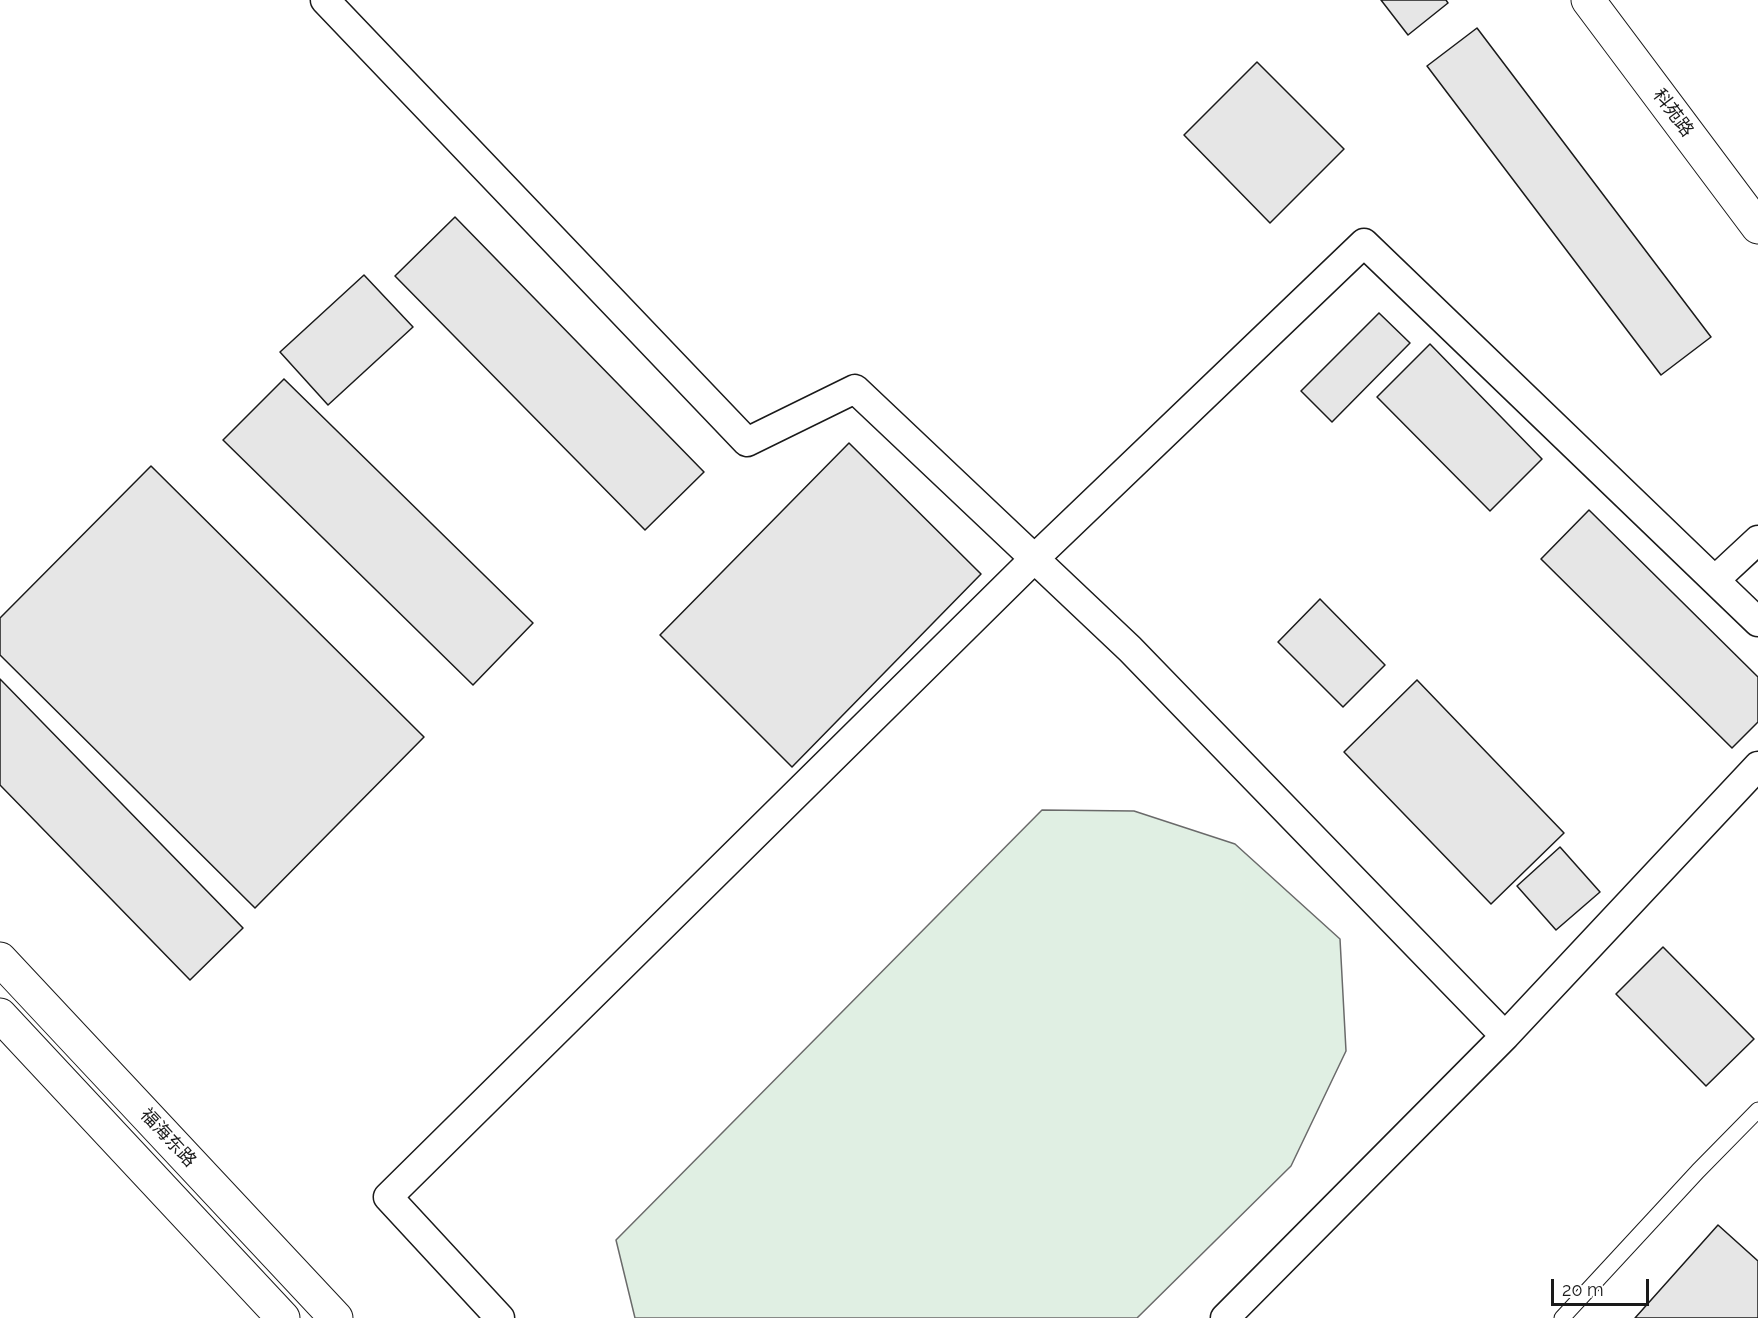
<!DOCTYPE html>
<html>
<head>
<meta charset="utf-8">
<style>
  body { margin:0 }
  #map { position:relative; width:1758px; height:1318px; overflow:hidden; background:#fff; font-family:Raleway,sans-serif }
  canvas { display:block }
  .scale { position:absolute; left:1551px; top:1279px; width:98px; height:27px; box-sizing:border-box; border:3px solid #1a1a1a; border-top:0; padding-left:8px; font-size:18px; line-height:21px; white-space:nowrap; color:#1a1a1a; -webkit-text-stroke:4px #fff; paint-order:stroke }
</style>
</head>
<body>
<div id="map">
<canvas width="1758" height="1318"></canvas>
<div class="scale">20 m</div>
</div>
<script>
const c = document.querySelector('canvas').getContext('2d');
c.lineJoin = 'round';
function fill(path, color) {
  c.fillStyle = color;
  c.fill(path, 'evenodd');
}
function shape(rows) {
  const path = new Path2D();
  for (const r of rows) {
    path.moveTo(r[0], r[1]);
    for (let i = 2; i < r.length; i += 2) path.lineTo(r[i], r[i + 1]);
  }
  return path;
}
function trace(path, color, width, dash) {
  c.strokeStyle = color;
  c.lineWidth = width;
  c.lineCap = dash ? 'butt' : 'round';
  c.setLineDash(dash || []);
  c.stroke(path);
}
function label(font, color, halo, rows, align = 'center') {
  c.font = font + ' Raleway,"Noto Sans SC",sans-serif';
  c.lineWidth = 4.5;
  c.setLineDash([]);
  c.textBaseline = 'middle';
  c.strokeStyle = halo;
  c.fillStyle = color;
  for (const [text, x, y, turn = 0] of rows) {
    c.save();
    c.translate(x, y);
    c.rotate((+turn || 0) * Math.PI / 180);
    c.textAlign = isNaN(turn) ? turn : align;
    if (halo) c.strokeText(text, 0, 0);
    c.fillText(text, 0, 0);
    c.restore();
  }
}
const green = shape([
  [1042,810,1134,811,1235,844,1340,939,1346,1051,1291,1166,1137,1318,635,1318,616,1240,1042,810]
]);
fill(green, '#e0efe3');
trace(green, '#6a6a6a', 1.5);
const building = shape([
  [1381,0,1446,0,1448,3,1408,35,1381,0],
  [1477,28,1711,337,1661,375,1427,66,1477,28],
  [1257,62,1344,149,1270,223,1184,135,1257,62],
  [455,217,704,472,645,530,395,276,455,217],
  [364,275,413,327,328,405,280,352,364,275],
  [1379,313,1410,343,1332,422,1301,391,1379,313],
  [1430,344,1542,459,1490,511,1377,397,1430,344],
  [284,379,533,623,473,685,223,440,284,379],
  [849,443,981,574,792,767,660,635,849,443],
  [151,466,424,737,255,908,0,655,0,618,151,466],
  [1589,510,1758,677,1758,722,1732,748,1541,559,1589,510],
  [1320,599,1385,665,1343,707,1278,642,1320,599],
  [0,679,243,928,190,980,0,785,0,679],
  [1417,680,1564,833,1491,904,1344,752,1417,680],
  [1560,847,1600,892,1556,930,1517,886,1560,847],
  [1663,947,1754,1039,1706,1086,1616,994,1663,947],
  [1718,1225,1758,1261,1758,1318,1635,1318,1718,1225]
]);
fill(building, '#e6e6e6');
trace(building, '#1a1a1a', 1.5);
const service = shape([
  [1562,1318,1698,1171,1758,1110]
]);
const minor = shape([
  [325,0,747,442,855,389,1130,649,1505,1036],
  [1715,580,1758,540],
  [500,1318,388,1197,1034,559,1364,243,1758,622],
  [1225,1318,1505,1036,1758,766]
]);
const tertiary = shape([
  [1588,0,1758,227],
  [0,959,336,1318],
  [0,1015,283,1318]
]);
trace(service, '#1a1a1a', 17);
trace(minor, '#1a1a1a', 31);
trace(tertiary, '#1a1a1a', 35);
trace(service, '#fff', 15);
trace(minor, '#fff', 28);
trace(tertiary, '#fff', 33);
label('18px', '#1a1a1a', '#fff', [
  ["科苑路",1673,113,53],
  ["福海东路",168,1138,47]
]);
</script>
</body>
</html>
